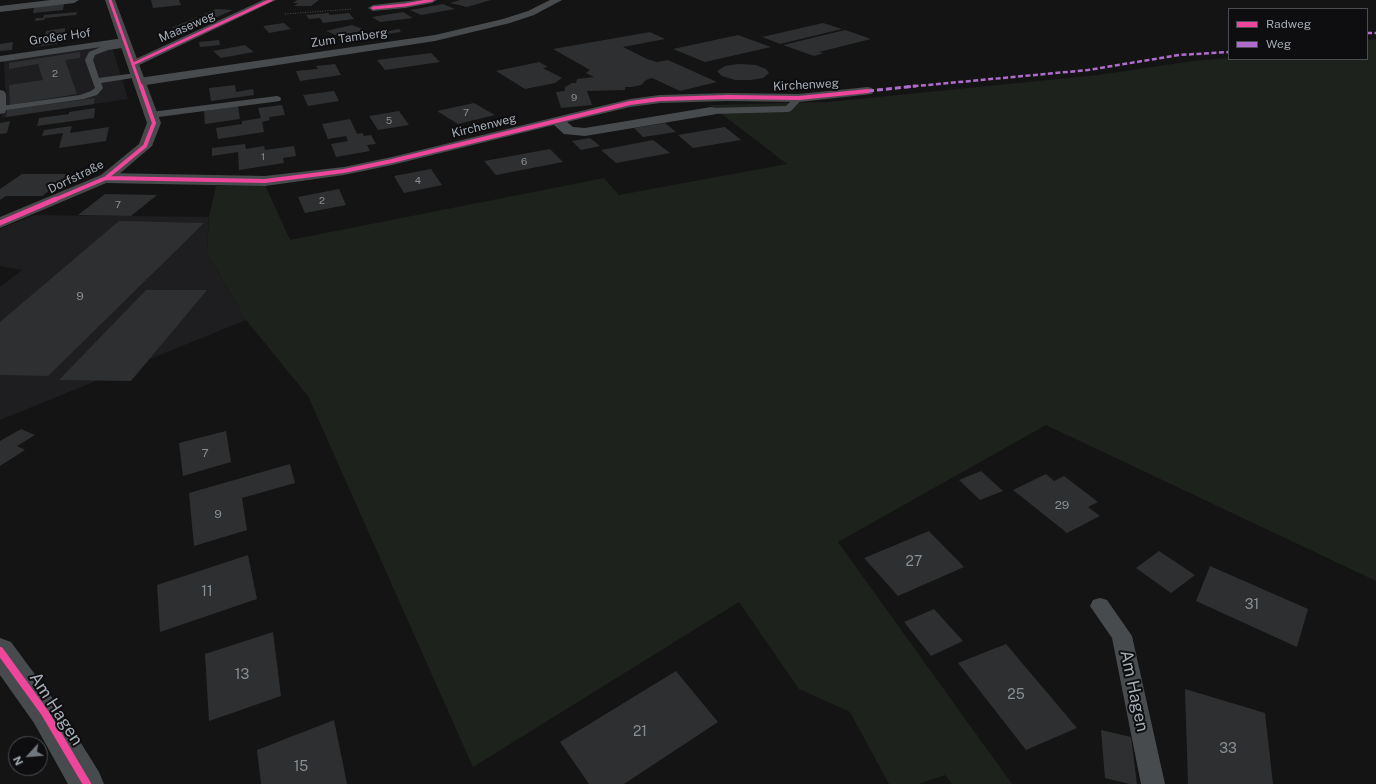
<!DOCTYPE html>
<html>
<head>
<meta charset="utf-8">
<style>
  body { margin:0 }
  #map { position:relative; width:1376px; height:784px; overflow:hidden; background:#141414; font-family:"Public Sans",sans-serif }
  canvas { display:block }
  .legend { position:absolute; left:1228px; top:8px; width:140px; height:52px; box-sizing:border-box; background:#0e0e10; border:1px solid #4a4e52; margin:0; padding:5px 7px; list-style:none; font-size:12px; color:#a5adb5 }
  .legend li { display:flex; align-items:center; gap:8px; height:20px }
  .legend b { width:20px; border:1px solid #4a4e52 }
  .north { position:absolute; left:8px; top:736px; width:40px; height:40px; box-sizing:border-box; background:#0e0e10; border:1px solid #4a4e52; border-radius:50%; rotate:244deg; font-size:11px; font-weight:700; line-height:16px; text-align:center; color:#a5adb5 }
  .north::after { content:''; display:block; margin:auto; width:14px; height:18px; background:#72777d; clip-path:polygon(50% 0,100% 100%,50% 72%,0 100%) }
</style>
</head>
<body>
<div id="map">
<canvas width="1376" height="784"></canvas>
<ul class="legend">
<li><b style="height:5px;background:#ed469a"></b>Radweg</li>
<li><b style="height:5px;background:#b06ccc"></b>Weg</li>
</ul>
<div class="north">N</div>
</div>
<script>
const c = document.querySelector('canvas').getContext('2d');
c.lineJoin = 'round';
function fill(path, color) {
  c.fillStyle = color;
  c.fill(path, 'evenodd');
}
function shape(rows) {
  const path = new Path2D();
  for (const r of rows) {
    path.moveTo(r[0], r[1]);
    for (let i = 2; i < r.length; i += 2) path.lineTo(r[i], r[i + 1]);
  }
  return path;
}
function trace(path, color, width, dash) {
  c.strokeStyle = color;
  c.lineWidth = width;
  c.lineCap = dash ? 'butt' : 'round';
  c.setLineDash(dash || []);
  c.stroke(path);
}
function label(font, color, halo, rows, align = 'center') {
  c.font = font + ' "Public Sans",sans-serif';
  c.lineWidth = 4;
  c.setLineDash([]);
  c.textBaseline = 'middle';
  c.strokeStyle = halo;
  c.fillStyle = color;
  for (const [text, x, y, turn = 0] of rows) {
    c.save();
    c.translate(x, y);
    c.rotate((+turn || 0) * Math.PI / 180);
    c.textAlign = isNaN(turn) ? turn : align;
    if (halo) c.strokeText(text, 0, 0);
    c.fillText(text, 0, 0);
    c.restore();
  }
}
fill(shape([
  [111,44,128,99,1,118,6,106,4,60],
  [35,215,209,217,207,253,246,320,0,420,0,287,22,270,0,266,0,229]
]), '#1e1e20');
fill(shape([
  [1376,39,1376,581,1046,425,838,542,1012,784,952,784,945,775,918,784,889,784,850,712,799,689,739,602,473,767,308,396,246,320,207,253,209,217,216,186,265,185,290,240,604,178,619,195,787,164,710,105,828,102,1098,75,1193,61,1229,58,1367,59,1367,40]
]), '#1d221c');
fill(shape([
  [151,0,179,0,181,5,153,8],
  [297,0,319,0,311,6,294,6,298,3,293,3],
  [460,0,491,0,467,7,450,3],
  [64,4,63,10,33,13,34,7],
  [443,4,455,9,421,15,410,10],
  [216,9,233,10,217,17,200,16],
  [77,12,76,15,45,18,44,20,35,21,36,18,43,18,44,15],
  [403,12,413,18,380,22,372,17],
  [328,13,330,15,349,13,354,19,323,23,320,18,309,19,306,15],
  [198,17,213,18,190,29,171,28],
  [284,23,291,29,269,33,263,26],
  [823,23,842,29,780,44,762,37],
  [352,25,365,30,338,36,326,31],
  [65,28,65,34,57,35,57,44,34,47,35,38,45,36,46,31],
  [399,29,401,32,380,35,380,33],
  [845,30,871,39,819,52,824,53,814,56,783,45],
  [650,32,665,39,623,47,647,59,657,62,668,60,717,82,680,91,652,78,646,80,641,85,632,87,625,87,625,90,587,91,592,105,561,108,556,92,565,91,565,87,572,83,576,83,577,79,594,77,586,73,590,70,553,49],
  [738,35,771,47,705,62,673,49],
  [219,40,220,45,200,47,199,42],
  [13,42,12,50,0,51,0,44],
  [245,45,254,52,221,58,213,51],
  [80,52,80,58,65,60,77,94,10,105,9,85,43,80,38,64,9,69,9,63],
  [431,53,440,62,385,70,377,60],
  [539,62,548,67,543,68,562,78,555,83,525,89,496,71],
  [335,64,341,75,300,81,296,71,318,69,316,66],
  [738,64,756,65,766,69,769,73,763,78,751,80,735,80,722,76,717,71,725,66],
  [235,85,236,92,253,89,254,95,211,101,209,88],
  [334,91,339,101,308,106,303,95],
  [95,98,94,104,6,117,7,110],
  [474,103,495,115,458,124,437,111],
  [282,105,285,115,269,117,270,120,262,122,264,132,218,139,216,128,242,124,242,121,261,118,258,108],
  [238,106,240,119,205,124,204,111],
  [95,108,94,118,37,126,39,118,69,114,69,112],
  [399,111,409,125,378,130,369,116],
  [350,119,357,134,362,133,364,136,371,135,376,144,367,145,370,151,336,157,331,144,348,141,346,136,328,139,322,124],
  [10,121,7,133,0,134,0,123],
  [665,123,676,132,643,137,634,128],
  [72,126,70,133,109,127,106,141,59,148,63,133,42,136,44,130],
  [725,127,741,140,693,148,678,135],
  [590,138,600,146,581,150,572,141],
  [653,140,670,153,616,163,601,150],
  [245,144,246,149,264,146,265,150,294,146,296,156,283,158,284,163,239,170,238,152,212,156,212,148],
  [550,149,563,162,496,175,484,161],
  [431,169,442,185,404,193,394,176],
  [22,174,71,174,42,196,6,196,0,200,0,189],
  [339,189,346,205,305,213,298,197],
  [105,194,157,195,131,216,78,215],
  [119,221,204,223,48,376,0,375,0,322],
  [146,290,207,290,131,381,59,380],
  [21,429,35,435,17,446,25,450,0,466,0,441],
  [226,431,231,462,183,476,179,443],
  [290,464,295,483,242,498,247,530,194,546,189,493],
  [981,471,1003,491,980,500,959,480],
  [1046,474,1054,481,1064,476,1098,502,1088,507,1100,516,1067,533,1013,490],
  [929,531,964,567,898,596,864,558],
  [1159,551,1195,575,1171,593,1136,568],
  [248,555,257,599,160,632,157,585],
  [1210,566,1308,609,1297,647,1196,601],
  [934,609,963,641,931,656,904,622],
  [273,632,281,696,209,721,205,654],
  [1006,644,1077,728,1026,750,958,663],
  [676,671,718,722,624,784,589,784,560,742],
  [1185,689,1265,713,1273,784,1188,784],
  [334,720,347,784,261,784,257,750],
  [1101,730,1131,737,1137,784,1130,784,1105,778]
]), '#2e2f30');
trace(shape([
  [285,14,352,9]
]), '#4a4b4f', 1, [1, 1.5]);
fill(shape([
  [126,43,129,43,129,47,108,50,95,55,93,60,99,78,136,73,140,75,139,77,101,83,103,88,97,95,84,99,0,111,1,106,80,95,91,91,95,88,85,60,89,52,103,46,126,43],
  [799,95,803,98,791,111,788,112,711,114,707,111,711,108,786,106,796,96,799,95],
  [277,96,280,97,281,99,280,101,151,118,147,115,151,112,277,96],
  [1100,598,1107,600,1132,636,1165,784,1141,784,1112,638,1090,606,1093,600,1100,598]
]), '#484b4d');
fill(shape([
  [51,0,79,0,74,3,0,12,0,6,51,0],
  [263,0,276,0,137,66,129,66,127,64,129,62,263,0],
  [417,0,437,0,432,3,405,8,373,11,368,8,373,5,417,0],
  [550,0,562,0,534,15,510,23,435,41,139,86,135,85,133,82,135,79,139,78,435,35,503,19,528,11,550,0],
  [124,38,129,41,128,43,0,62,0,56,124,38],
  [868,87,872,88,874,91,872,94,799,102,728,101,660,103,630,107,567,122,573,127,585,128,711,107,716,108,717,111,716,114,711,115,585,136,564,134,554,125,392,165,344,175,265,186,106,183,101,181,98,178,101,175,106,173,265,176,344,167,392,157,630,99,660,95,728,93,799,94,868,87],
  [0,90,4,91,6,94,6,110,5,113,0,114,0,90],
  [0,638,11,642,56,703,99,772,104,784,68,784,34,723,0,675,0,638]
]), '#484b4d');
fill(shape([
  [105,0,115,0,161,123,152,146,111,181,0,228,0,217,101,175,139,144,147,123,105,0]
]), '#47494b');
trace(shape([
  [1367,33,1376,33],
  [906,87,1088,70,1179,55,1229,52]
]), '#b06ccc', 2.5, [5, 2.5]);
trace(shape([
  [868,91,916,86]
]), '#b06ccc', 3, [6, 3]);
trace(shape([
  [110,0,141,87],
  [373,8,405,5,432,0],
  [133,64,271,0]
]), '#ed469a', 3);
trace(shape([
  [106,178,265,181,344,171,392,161,630,103,660,99,728,97,799,98,868,91],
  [54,200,106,178,145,146,154,123,141,86]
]), '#ed469a', 4);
trace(shape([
  [0,223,56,199]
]), '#ed469a', 5);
trace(shape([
  [0,651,45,713,87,784]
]), '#ed469a', 8);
label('10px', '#878e94', null, [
  ["2",55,74],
  ["9",574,98],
  ["7",466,113],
  ["5",389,121],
  ["1",263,157],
  ["6",524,162],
  ["4",418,181],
  ["2",322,201],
  ["7",118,205]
]);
label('12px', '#a5adb5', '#0e0e10', [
  ["Maaseweg",187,27,-24],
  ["Großer Hof",60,37,-8],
  ["Zum Tamberg",349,38,-8],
  ["Kirchenweg",806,85,-3],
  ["Kirchenweg",484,126,-14],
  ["Dorfstraße",76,177,-26]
]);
label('12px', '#878e94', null, [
  ["9",80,296],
  ["7",205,453],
  ["29",1062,505],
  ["9",218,514]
]);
label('14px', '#878e94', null, [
  ["27",914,562],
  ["11",207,592],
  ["31",1252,605],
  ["13",242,675],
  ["25",1016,695],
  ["21",640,732],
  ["33",1228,749],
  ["15",301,767]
]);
label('17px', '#a5adb5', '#0e0e10', [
  ["Am Hagen",1134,691,78],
  ["Am Hagen",56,709,57]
]);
</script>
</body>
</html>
